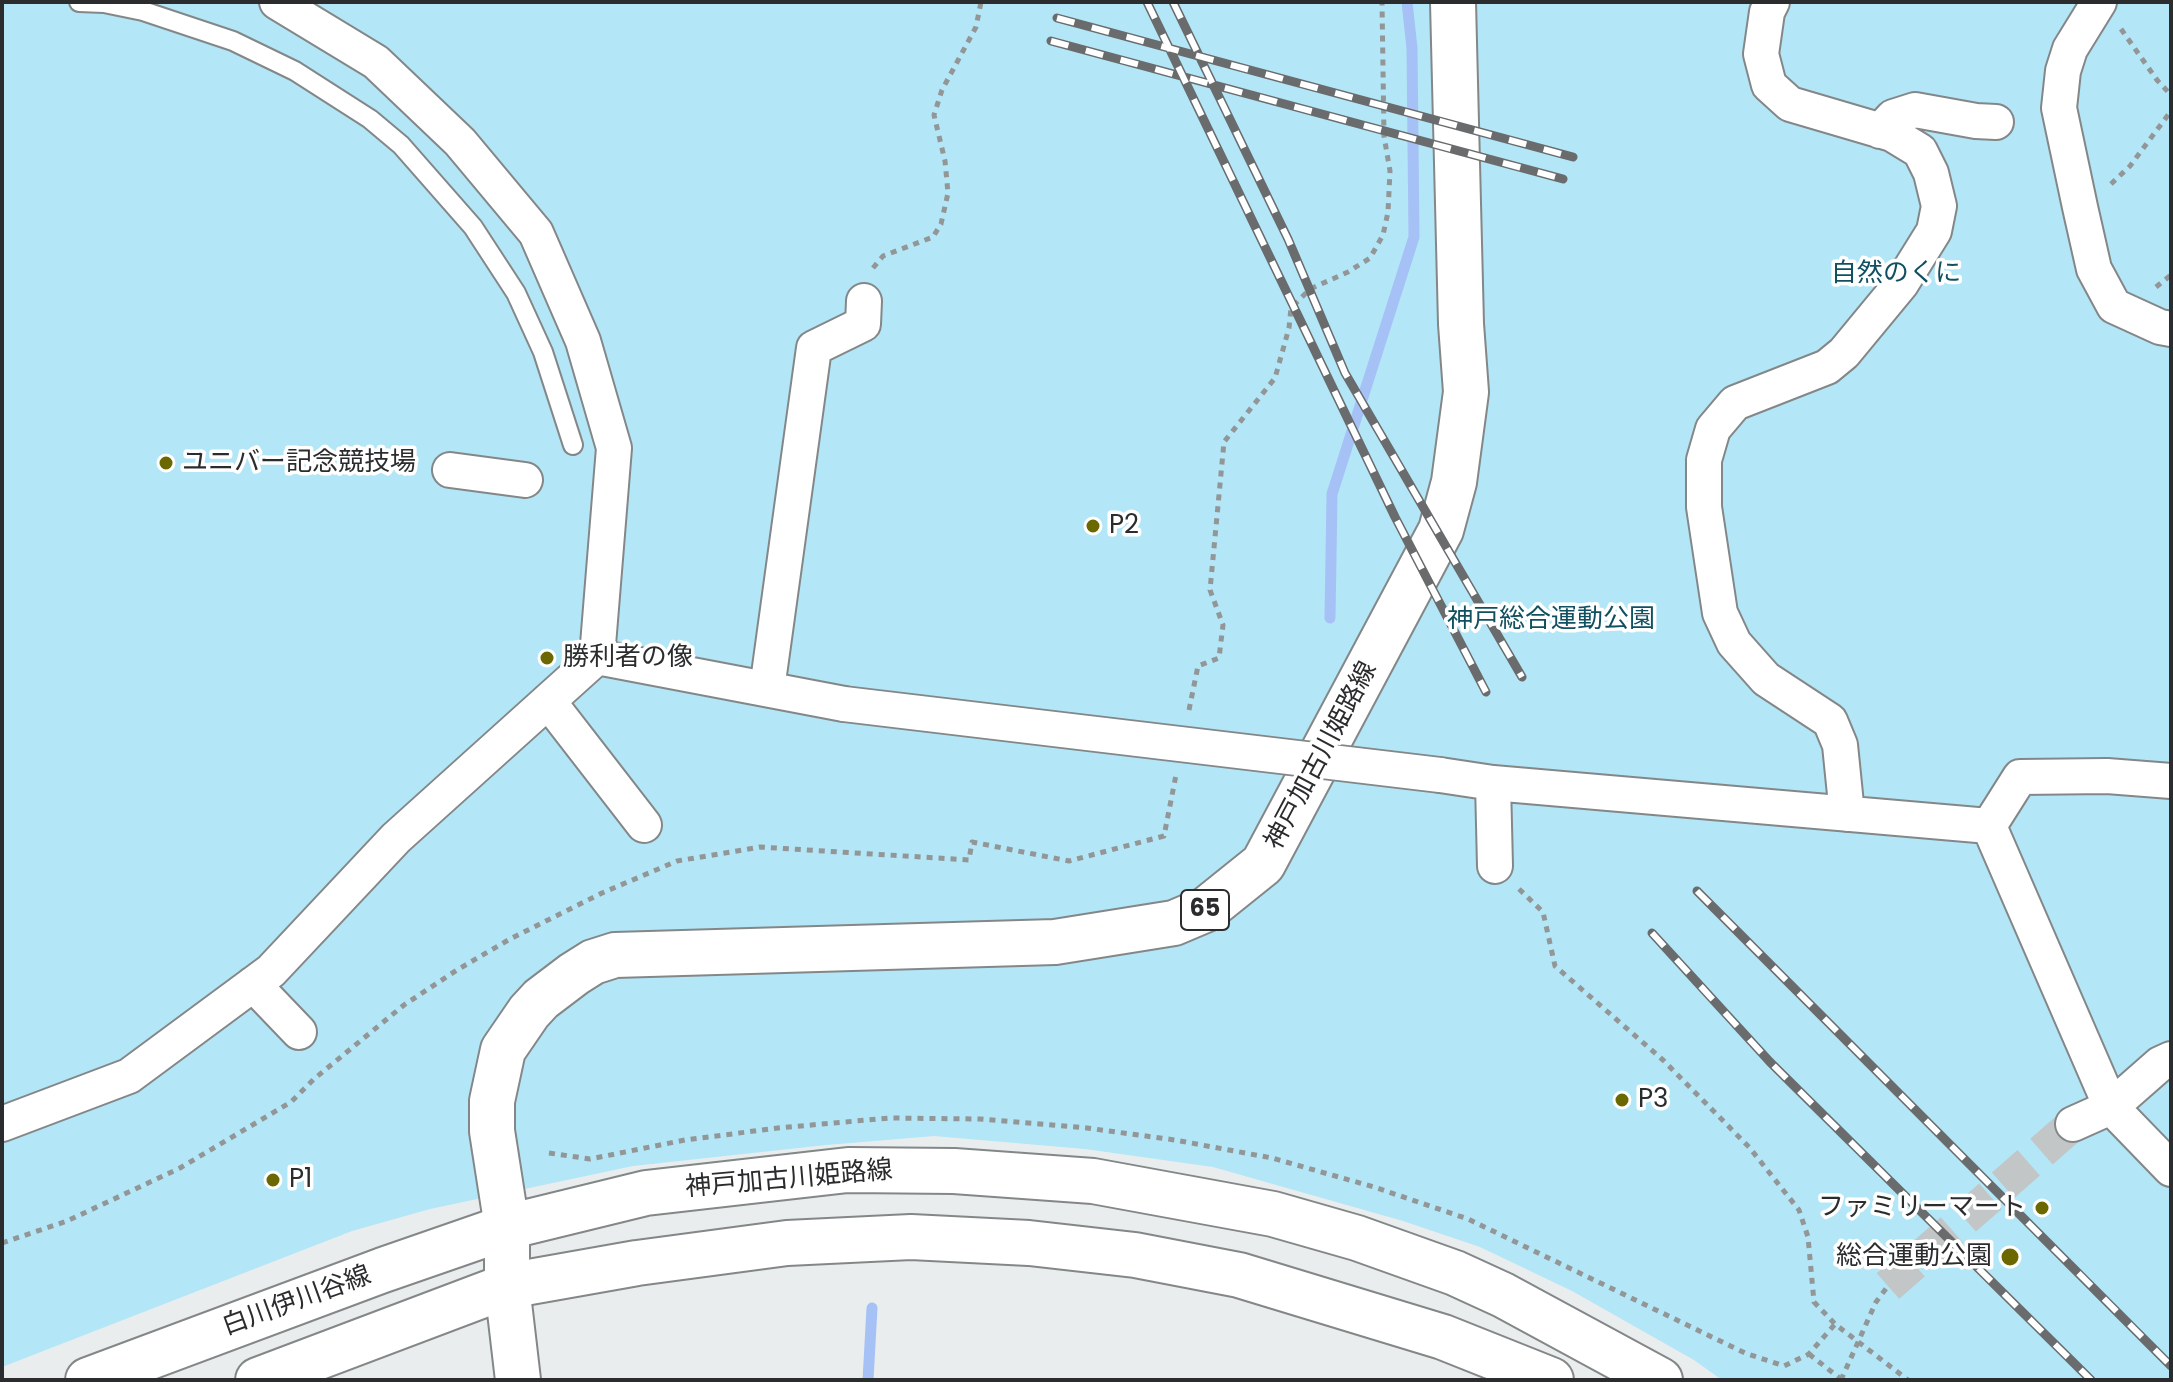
<!DOCTYPE html>
<html>
<head>
<meta charset="utf-8">
<style>
  body { margin:0 }
  #map { position:relative; width:2173px; height:1382px; overflow:hidden; background:#e9edee; font-family:Poppins,sans-serif }
  canvas { display:block }
  .frame { position:absolute; inset:0; border:4px solid #2b2c2d; pointer-events:none }
</style>
</head>
<body>
<div id="map">
<canvas width="2173" height="1382"></canvas>
<div class="frame"></div>
</div>
<script>
const c = document.querySelector('canvas').getContext('2d');
c.lineJoin = 'round';
function fill(path, color) {
  c.fillStyle = color;
  c.fill(path, 'evenodd');
}
function shape(rows) {
  const path = new Path2D();
  for (const r of rows) {
    path.moveTo(r[0], r[1]);
    for (let i = 2; i < r.length; i += 2) path.lineTo(r[i], r[i + 1]);
  }
  return path;
}
function trace(path, color, width, dash) {
  c.strokeStyle = color;
  c.lineWidth = width;
  c.lineCap = dash ? 'butt' : 'round';
  c.setLineDash(dash || []);
  c.stroke(path);
}
function label(font, color, halo, rows, align = 'center') {
  c.font = font + ' Poppins,"Noto Sans JP",sans-serif';
  c.lineWidth = 7;
  c.setLineDash([]);
  c.textBaseline = 'middle';
  c.strokeStyle = halo;
  c.fillStyle = color;
  for (const [text, x, y, turn = 0] of rows) {
    c.save();
    c.translate(x, y);
    c.rotate((+turn || 0) * Math.PI / 180);
    c.textAlign = isNaN(turn) ? turn : align;
    if (halo) c.strokeText(text, 0, 0);
    c.fillText(text, 0, 0);
    c.restore();
  }
}
fill(shape([
  [2,2,2171,2,2171,1380,1722,1380,1694,1360,1572,1291,1480,1247,1403,1221,1213,1167,1085,1149,934,1136,826,1145,633,1166,430,1209,352,1231,2,1367]
]), '#b3e6f6');
trace(shape([
  [1330,618,1332,494,1414,237,1412,48,1407,2],
  [868,1380,872,1308]
]), '#a6c1f5', 11);
trace(shape([
  [1888,1286,2073,1124]
]), '#c3c6c7', 34, [34, 17]);
const lane = shape([
  [79,2,104,3,143,11,233,41,295,71,370,119,401,145,473,227,516,293,543,352,573,445]
]);
const street = shape([
  [277,2,376,62,460,142,536,233,583,341,614,448,597,657,844,704],
  [1772,2,1767,12,1761,54,1769,85,1790,104,1892,134,1920,151,1931,173,1939,206,1934,231,1901,284,1844,353,1827,367,1735,403,1713,429,1704,460,1704,507,1720,613,1734,643,1766,679,1830,721,1840,745,1847,814],
  [2099,2,2070,49,2063,71,2059,108,2080,207,2094,269,2114,306,2160,327,2171,329],
  [1880,131,1893,117,1915,110,1976,121,1996,122],
  [450,470,525,480],
  [767,689,814,348,863,324,864,301],
  [548,701,644,825],
  [1440,775,1493,783,1989,826,2020,777,2107,776,2171,781],
  [1493,783,1495,866],
  [1989,826,2111,1107,2171,1169],
  [253,984,299,1032],
  [2,1124,129,1076,271,971,396,838,597,657],
  [2073,1124,2111,1107,2160,1064,2171,1059]
]);
const secondary = shape([
  [88,1380,383,1270,507,1227],
  [258,1380,507,1286,518,1380]
]);
const primary = shape([
  [1453,2,1461,324,1466,392,1454,482,1441,530,1263,864,1207,909,1174,923,1055,942,615,955,593,962,574,974,541,999,529,1012,503,1050,492,1101,492,1131,507,1227,507,1286,637,1263,787,1243,911,1237,1029,1243,1135,1255,1239,1275,1443,1337,1551,1380],
  [507,1227,646,1193,848,1170,954,1171,1093,1181,1273,1214,1357,1238,1455,1273,1503,1295,1660,1380]
]);
trace(lane, '#848788', 22);
trace(street, '#848788', 38);
trace(secondary, '#848788', 48);
trace(primary, '#848788', 48);
trace(shape([
  [2121,29,2157,80,2171,95],
  [2111,184,2130,166,2171,111],
  [873,268,883,256,933,237,941,224,948,193,945,161,934,115,942,90,976,27,981,2],
  [2156,287,2171,275],
  [1189,710,1198,666,1219,658,1223,625,1210,590,1224,442,1275,378,1289,328,1291,308,1310,289,1348,272,1370,258,1383,235,1388,212,1390,171,1384,136,1382,2],
  [1519,889,1543,912,1555,966,1663,1060,1749,1147,1799,1210,1808,1237,1814,1302,1835,1324,1908,1380],
  [549,1153,590,1159,685,1140,778,1128,889,1118,980,1119,1087,1128,1175,1140,1272,1158,1374,1187,1468,1219,1745,1353,1784,1366,1809,1354,1835,1324],
  [2,1243,67,1221,180,1168,291,1102,314,1079,404,1005,457,970,510,939,602,893,677,861,760,847,969,860,972,842,1069,861,1164,836,1176,775],
  [1809,1354,1842,1380]
]), '#939697', 5, [6, 6]);
trace(lane, '#fff', 18);
trace(street, '#fff', 34);
trace(secondary, '#fff', 44);
trace(primary, '#fff', 44);
const rail = shape([
  [1147,2,1395,517,1486,692],
  [1173,2,1288,239,1345,373,1522,677],
  [1057,18,1573,157],
  [1051,41,1563,179],
  [1697,891,2171,1366],
  [1652,933,1770,1062,2091,1380]
]);
trace(rail, '#696b6c', 9);
trace(rail, '#fff', 6, [18]);
const streetBridge = shape([
  [844,704,1440,775]
]);
trace(streetBridge, '#848788', 38, []);
trace(shape([
  [1841,1380,1876,1302,1888,1286]
]), '#939697', 5, [6, 6]);
trace(streetBridge, '#fff', 34);
for (const [x, y, r, color] of [
  [166,463,8,"#6b6800"],
  [1093,526,8,"#6b6800"],
  [547,658,8,"#6b6800"],
  [1622,1100,8,"#6b6800"],
  [273,1180,8,"#6b6800"],
  [2042,1208,8,"#6b6800"],
  [2010,1257,10,"#6b6800"]
]) {
  const dot = new Path2D();
  dot.arc(x, y, r, 0, 2 * Math.PI);
  c.fillStyle = color;
  c.fill(dot);
  trace(dot, '#fff', 3);
}
for (const [x, y, w] of [
  [1205,910,48]
]) {
  const box = new Path2D();
  box.roundRect(x - w / 2, y - 20, w, 40, 6);
  c.fillStyle = '#fff';
  c.fill(box);
  trace(box, '#2b2c2d', 2);
}
label('bold 24px', '#2b2c2d', null, [
  ["65",1205,910]
]);
label('26px', '#105060', '#fff', [
  ["自然のくに",1896,274],
  ["神戸総合運動公園",1551,620]
]);
label('26px', '#2b2c2d', '#fff', [
  ["ユニバー記念競技場",182,463],
  ["P2",1109,526],
  ["勝利者の像",563,658],
  ["P3",1638,1100],
  ["P1",289,1180],
  ["ファミリーマート",2026,1208,"right"],
  ["総合運動公園",1992,1257,"right"]
], 'left');
label('26px', '#2b2c2d', '#fff', [
  ["神戸加古川姫路線",1322,756,-62],
  ["神戸加古川姫路線",789,1180,-5],
  ["白川伊川谷線",297,1302,-20]
]);
</script>
</body>
</html>
